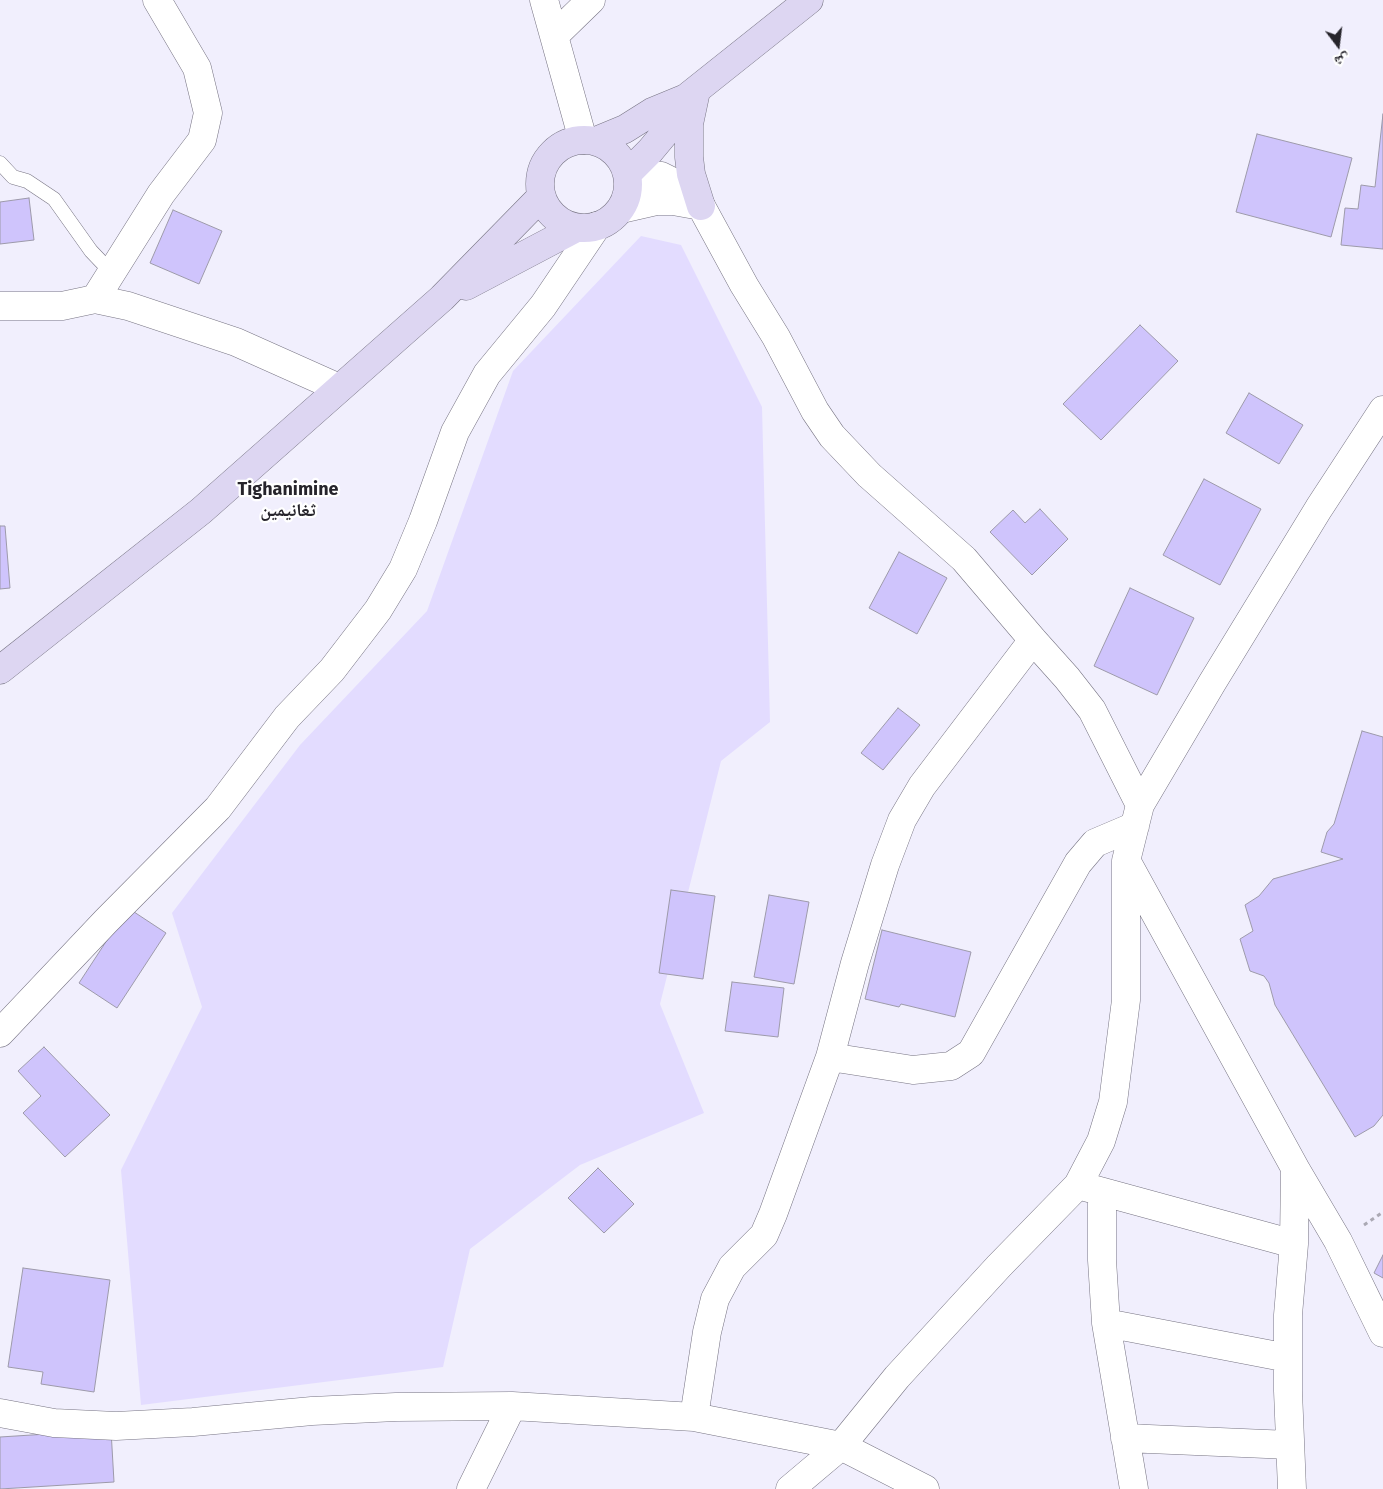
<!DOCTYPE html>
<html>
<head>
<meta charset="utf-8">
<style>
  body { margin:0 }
  #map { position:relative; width:1383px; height:1489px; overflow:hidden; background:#f1effd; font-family:"Fira Sans","Noto Naskh Arabic",sans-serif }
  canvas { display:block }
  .north { position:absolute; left:1313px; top:20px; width:50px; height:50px; -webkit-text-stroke:4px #fff; paint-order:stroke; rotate:165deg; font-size:14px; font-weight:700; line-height:20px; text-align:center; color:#26242b }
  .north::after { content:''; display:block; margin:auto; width:18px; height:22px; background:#26242b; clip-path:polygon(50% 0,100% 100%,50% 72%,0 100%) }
</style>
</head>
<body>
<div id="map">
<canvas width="1383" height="1489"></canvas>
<div class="north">ش</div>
</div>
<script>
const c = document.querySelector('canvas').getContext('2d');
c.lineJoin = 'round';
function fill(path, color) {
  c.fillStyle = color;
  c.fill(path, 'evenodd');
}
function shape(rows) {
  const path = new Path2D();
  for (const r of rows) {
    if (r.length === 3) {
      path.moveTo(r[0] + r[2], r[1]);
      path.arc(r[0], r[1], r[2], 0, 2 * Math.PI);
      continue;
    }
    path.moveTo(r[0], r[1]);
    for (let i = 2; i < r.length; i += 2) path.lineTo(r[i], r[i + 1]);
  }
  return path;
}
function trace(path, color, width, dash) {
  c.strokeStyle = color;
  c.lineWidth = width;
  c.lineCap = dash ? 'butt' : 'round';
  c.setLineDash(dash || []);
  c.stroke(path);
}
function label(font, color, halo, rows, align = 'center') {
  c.font = font + ' "Fira Sans","Noto Naskh Arabic",sans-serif';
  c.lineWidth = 4.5;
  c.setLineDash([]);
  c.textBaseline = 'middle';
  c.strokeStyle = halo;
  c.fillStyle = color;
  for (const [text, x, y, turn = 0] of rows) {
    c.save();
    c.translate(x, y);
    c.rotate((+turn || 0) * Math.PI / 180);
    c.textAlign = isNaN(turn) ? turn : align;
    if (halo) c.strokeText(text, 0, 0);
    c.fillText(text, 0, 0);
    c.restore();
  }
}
fill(shape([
  [641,236,681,245,762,407,770,722,721,761,660,1004,704,1113,580,1165,470,1249,443,1367,141,1405,121,1170,202,1007,172,913,300,745,427,611,513,371]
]), '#e3dcff');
const building = shape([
  [1383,114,1383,249,1341,245,1345,208,1358,209,1361,185,1375,187,1383,114],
  [1257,134,1352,158,1331,237,1236,212,1257,134],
  [29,198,34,240,0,244,0,202,29,198],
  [173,210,222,231,199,284,150,263,173,210],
  [1140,325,1178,361,1101,440,1063,404,1140,325],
  [1249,393,1303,425,1279,464,1226,433,1249,393],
  [1204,479,1261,509,1220,585,1163,555,1204,479],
  [1040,509,1068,539,1032,575,990,532,1013,510,1025,523,1040,509],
  [0,526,5,526,10,588,0,589,0,526],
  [899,552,947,578,917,634,869,608,899,552],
  [1130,588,1194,618,1157,695,1094,666,1130,588],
  [898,708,920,725,883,770,861,753,898,708],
  [1362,731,1383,737,1383,1115,1374,1126,1355,1137,1275,1005,1269,983,1264,976,1250,971,1240,939,1253,931,1245,905,1259,896,1273,879,1343,859,1321,852,1327,832,1334,824,1362,731],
  [671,890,715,896,703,979,659,973,671,890],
  [769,895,809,902,794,984,754,977,769,895],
  [128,908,166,933,117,1008,79,983,128,908],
  [882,930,971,952,955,1017,901,1004,899,1007,865,999,882,930],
  [732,982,784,988,778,1037,725,1031,732,982],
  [44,1047,110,1115,65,1157,23,1113,41,1096,18,1071,44,1047],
  [598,1168,634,1204,604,1233,568,1198,598,1168],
  [1383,1255,1383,1278,1374,1273,1383,1255],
  [23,1268,110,1280,94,1392,41,1384,43,1372,8,1367,23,1268],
  [111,1430,114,1482,0,1489,0,1437,111,1430]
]);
fill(building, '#cfc4fc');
trace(building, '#9d9aaa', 1);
const lane = shape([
  [0,163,13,177,27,181,54,199,91,251,112,273]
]);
const street = shape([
  [544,0,583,140],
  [555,35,591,0],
  [629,179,651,175,661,176,679,185,701,206,744,285,776,337,815,411,832,436,869,475,964,559,1033,640,1067,678,1092,710,1140,805],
  [621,209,656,201,673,201,701,206],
  [95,299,161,194,202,140,208,113,197,68,157,0],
  [0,306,62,306,95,299,128,306,236,342,339,388],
  [1127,862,1295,1168,1294,1244,1288,1315,1288,1391,1292,1489],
  [0,1033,106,921,218,808,287,717,332,670,378,610,403,569,423,521,455,432,487,374,543,306,597,226],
  [830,1057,913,1070,951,1066,971,1053,1078,863,1095,843,1135,826],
  [1295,1168,1338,1241,1383,1333],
  [1085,1187,1294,1244],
  [1102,1192,1102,1260,1106,1323,1134,1489],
  [1106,1323,1288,1358],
  [0,1413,54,1423,116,1426,193,1422,312,1411,396,1407,512,1406,694,1417,841,1446,925,1489],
  [694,1417,707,1332,715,1299,732,1267,764,1235,773,1214,830,1057,855,963,885,865,902,820,922,786,1033,640],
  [1125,1438,1290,1445],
  [471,1489,512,1406],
  [790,1489,841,1446,897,1377,999,1266,1078,1185,1101,1141,1113,1102,1126,1000,1126,861,1140,805,1212,683,1319,508,1383,410]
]);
const secondary = shape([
  [696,91,689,124,689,157,691,174,701,206],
  [584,184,44],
  [596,141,625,129,652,112,686,98,809,0],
  [628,173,650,151,670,127,686,98],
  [466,286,576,228],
  [0,670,201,511,442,298,541,197]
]);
trace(lane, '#777483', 15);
trace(street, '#777483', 29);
trace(secondary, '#777483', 29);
trace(shape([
  [1364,1225,1383,1212]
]), '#aba9b4', 3, [4, 4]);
trace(lane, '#fff', 14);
trace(street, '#fff', 28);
trace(secondary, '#ddd6f2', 28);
label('bold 18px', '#26242b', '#fff', [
  ["Tighanimine",288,490],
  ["ثغانيمين",288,511]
]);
</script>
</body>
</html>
